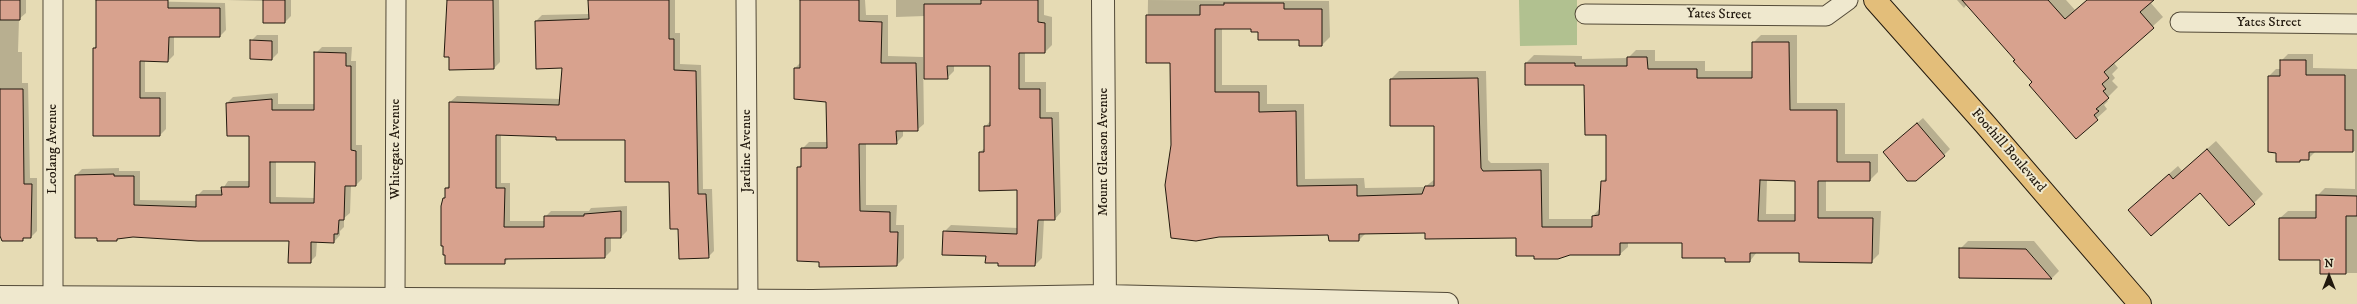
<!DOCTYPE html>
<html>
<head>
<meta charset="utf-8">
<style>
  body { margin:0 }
  #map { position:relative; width:2357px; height:304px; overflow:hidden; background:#e6dbb4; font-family:"IM FELL DW Pica",serif }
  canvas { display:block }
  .north { position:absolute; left:2309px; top:256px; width:40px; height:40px; -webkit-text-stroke:3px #efe8ce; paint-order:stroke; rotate:0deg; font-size:11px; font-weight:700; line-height:16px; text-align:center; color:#22190e }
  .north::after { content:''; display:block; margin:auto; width:14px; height:18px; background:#22190e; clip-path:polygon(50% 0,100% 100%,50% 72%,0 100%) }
</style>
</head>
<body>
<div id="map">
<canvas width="2357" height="304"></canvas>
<div class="north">N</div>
</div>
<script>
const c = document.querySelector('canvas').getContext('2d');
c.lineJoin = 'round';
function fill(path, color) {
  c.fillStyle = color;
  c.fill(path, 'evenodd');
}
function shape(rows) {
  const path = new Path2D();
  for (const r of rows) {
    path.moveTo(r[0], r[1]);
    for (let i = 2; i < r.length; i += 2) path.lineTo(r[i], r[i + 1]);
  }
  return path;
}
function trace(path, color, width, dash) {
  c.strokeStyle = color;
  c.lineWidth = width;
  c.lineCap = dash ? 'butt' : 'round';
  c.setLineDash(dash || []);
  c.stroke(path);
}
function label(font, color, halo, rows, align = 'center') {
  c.font = font + ' "IM FELL DW Pica",serif';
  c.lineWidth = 4;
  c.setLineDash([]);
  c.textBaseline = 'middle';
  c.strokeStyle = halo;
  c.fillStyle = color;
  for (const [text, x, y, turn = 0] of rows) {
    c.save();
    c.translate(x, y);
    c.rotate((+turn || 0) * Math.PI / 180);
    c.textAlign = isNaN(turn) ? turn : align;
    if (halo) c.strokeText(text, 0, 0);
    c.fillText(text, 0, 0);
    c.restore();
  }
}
fill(shape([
  [1519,0,1577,0,1577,45,1520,46]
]), '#b1c190');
fill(shape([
  [0,0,26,0,26,13,19,19,18,52,22,52,22,83,28,83,30,178,37,178,37,231,31,237,25,237,22,240,0,236],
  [97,0,225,3,226,30,220,36,174,36,174,55,168,61,145,60,145,92,166,92,166,129,160,135,94,135,94,48,97,45],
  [227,0,291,0,291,16,285,22,264,1],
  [447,0,499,0,500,62,494,68],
  [589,0,675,0,675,33,680,33,680,64,701,65,703,189,712,189,714,251,708,257,679,228,670,181,626,139,501,134,501,183,510,183,510,221,545,221,545,217,551,211,589,211,591,208,627,206,627,231,621,237,611,237,611,251,605,257,509,258,504,263,444,199,446,196,446,188,450,185,450,102,457,96,561,99,563,67,536,21,542,15,589,14],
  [801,0,865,0,866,15,888,15,888,56,923,57,924,124,917,130,903,130,903,136,896,143,866,143,866,205,897,205,896,225,904,225,904,258,897,265,820,266,798,167,802,164,802,149,809,142,828,142,827,101,795,68,801,62],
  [896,0,1044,0,1044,15,1052,17,1052,45,1045,52,1025,52,1025,82,1046,82,1046,112,1059,112,1061,212,1055,219,1044,219,1042,258,1035,265,999,262,944,232,951,225,1018,228,1018,189,980,152,986,147,986,126,991,120,991,65,954,65,954,71,947,78,925,16,896,17],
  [1148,0,1329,1,1330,37,1322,45,1252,28,1222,28,1222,85,1267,85,1267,104,1304,104,1305,179,1364,178,1365,188,1425,187,1435,179,1435,125,1391,79,1399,71,1486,71,1488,160,1491,163,1549,163,1549,219,1593,219,1593,216,1600,208,1602,182,1607,177,1607,134,1585,84,1526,63,1534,55,1582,56,1582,59,1628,58,1636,50,1655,50,1655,61,1705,61,1705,71,1753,71,1753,43,1761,35,1797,35,1797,103,1845,103,1845,154,1878,154,1878,172,1870,180,1826,180,1826,211,1881,211,1879,254,1871,262,1800,252,1757,252,1750,261,1726,257,1683,242,1628,242,1628,247,1620,254,1535,255,1517,237,1426,232,1366,233,1359,240,1172,145,1171,62,1147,62],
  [1767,179,1796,180,1796,214,1766,214],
  [1957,0,2066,0,2075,10,2087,0,2152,0,2150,2,2163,17,2113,62,2118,68,2112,74,2115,78,2112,81,2118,87,2106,99,2108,101,2104,105,2107,109,2076,137,2016,60,1967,4,1964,8],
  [257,35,278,35,278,53,272,59,251,58,251,41],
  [322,47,352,47,351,61,356,61,356,145,362,145,362,179,356,185,351,185,350,213,344,218,344,227,340,231,340,235,334,242,317,241,316,256,310,262,290,240,133,236,119,237,117,240,76,175,82,169,119,168,119,171,140,171,140,200,197,201,197,196,203,190,222,190,228,181,250,181,250,135,227,103,233,97,278,93,278,104,315,104,316,53],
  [276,161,316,161,315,198,276,197],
  [2288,54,2313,54,2313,68,2357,69,2357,273,2321,273,2321,259,2280,218,2288,211,2317,211,2317,196,2325,188,2355,189,2355,151,2316,151,2308,159,2300,161,2269,76,2276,69,2281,69,2281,61],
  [1923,118,1950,149,1944,155,1890,147],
  [2216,141,2263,194,2254,203,2200,192,2138,201,2178,166,2182,171],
  [1968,241,2034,241,2059,271,2052,278,1960,277,1960,249]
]), '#0003');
const building = shape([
  [0,0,20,0,20,20,0,20,0,0],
  [96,0,168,0,168,8,220,8,220,37,169,37,168,62,140,61,140,98,160,98,160,136,93,136,93,48,96,48,96,0],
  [263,0,285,0,285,23,263,23,263,0],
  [447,0,493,0,494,69,449,70,449,57,444,57,447,0],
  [588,0,669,0,669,39,674,39,674,70,696,71,698,194,706,194,709,258,679,259,678,229,670,229,669,182,625,182,625,140,556,140,556,137,496,135,496,188,505,188,504,227,544,227,544,216,584,216,584,214,621,211,621,238,605,238,605,258,505,259,505,264,445,264,445,255,443,255,443,246,441,246,441,206,443,198,445,198,445,188,449,188,449,102,559,105,562,68,536,69,535,21,589,19,588,0],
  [800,0,859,0,859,21,882,22,881,63,916,63,918,131,896,131,897,144,859,144,860,211,890,212,890,232,898,232,897,266,819,267,819,262,797,261,797,167,801,167,801,148,827,148,826,102,794,99,794,68,800,68,800,0],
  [981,0,1038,0,1038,22,1045,23,1045,53,1019,53,1019,89,1040,89,1040,118,1052,118,1055,220,1038,220,1035,266,998,266,998,263,985,263,986,256,942,255,943,231,1017,234,1017,190,979,191,979,152,984,152,984,126,990,126,990,66,947,66,948,79,924,79,924,4,981,4,981,0],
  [1962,0,2048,0,2065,19,2087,0,2154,0,2140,12,2154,28,2104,72,2109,78,2102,84,2106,89,2103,91,2109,98,2096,109,2099,111,2094,115,2098,120,2076,139,2029,85,2032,82,2013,61,2015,60,1962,0],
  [1224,3,1284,3,1284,9,1322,9,1322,46,1299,46,1299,40,1258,40,1258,32,1251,32,1251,29,1215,29,1215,92,1259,92,1259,112,1296,111,1297,186,1357,185,1357,196,1422,194,1425,186,1434,186,1434,126,1390,126,1390,79,1478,78,1481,168,1483,171,1541,170,1542,227,1592,227,1592,216,1599,215,1601,181,1606,181,1606,135,1585,135,1584,85,1525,85,1525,63,1575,63,1575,66,1627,66,1627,57,1647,57,1648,69,1697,69,1697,78,1752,78,1752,42,1789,42,1790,110,1837,110,1837,162,1870,162,1870,181,1818,181,1818,218,1873,218,1872,263,1799,262,1799,253,1750,253,1750,262,1725,262,1725,258,1682,258,1682,243,1620,243,1620,255,1570,255,1558,259,1534,259,1534,256,1516,256,1516,238,1425,239,1425,233,1359,234,1359,241,1329,241,1328,235,1219,237,1196,241,1171,238,1165,185,1171,145,1170,63,1146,63,1146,15,1200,15,1200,5,1224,5,1224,3],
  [1760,180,1795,181,1795,221,1758,221,1760,180],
  [250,40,272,41,272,60,250,59,250,40],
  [314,52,346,53,346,66,351,66,351,150,356,151,356,186,345,186,344,220,339,220,338,234,334,234,334,243,311,242,311,263,288,263,289,241,198,241,133,237,117,239,117,241,97,241,97,238,75,238,75,175,114,174,114,176,134,176,134,205,196,207,196,195,222,195,221,187,249,187,249,136,227,136,226,103,272,99,272,110,314,110,314,52],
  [270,162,315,162,314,203,270,203,270,162],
  [2280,60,2306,60,2306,75,2345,75,2345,130,2353,130,2353,152,2309,152,2309,160,2300,160,2300,162,2276,162,2276,153,2268,152,2268,76,2280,76,2280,60],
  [0,89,23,89,24,184,32,184,31,238,23,238,23,241,2,241,0,236,0,89],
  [1917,123,1945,156,1916,181,1907,181,1883,152,1917,123],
  [2207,149,2255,204,2229,226,2200,193,2151,236,2128,210,2169,174,2173,179,2207,149],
  [2316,195,2357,196,2357,216,2346,216,2346,274,2320,274,2320,260,2279,260,2279,218,2316,218,2316,195],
  [1959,248,2026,249,2052,279,1959,278,1959,248]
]);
fill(building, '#d8a28e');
trace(building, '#22190e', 1);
const minor = shape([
  [53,0,53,297],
  [746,0,748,301],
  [1585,14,1826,16,1848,0],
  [2180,22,2357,24],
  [395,299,396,0]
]);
const tertiary = shape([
  [1103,0,1105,304],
  [0,297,812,301,1105,296,1447,304]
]);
const primary = shape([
  [1875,0,1985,124,2140,304]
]);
trace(minor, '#534a38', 21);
trace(tertiary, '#534a38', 24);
trace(primary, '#22190e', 24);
trace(minor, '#efe8ce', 19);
trace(tertiary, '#efe8ce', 22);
trace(primary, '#e3be7a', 22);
label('14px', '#22190e', '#efe8ce', [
  ["Yates Street",1719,15,1],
  ["Yates Street",2269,23],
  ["Leolang Avenue",53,149,-90],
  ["Whitegate Avenue",396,149,-90],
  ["Jardine Avenue",747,151,-90],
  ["Foothill Boulevard",2008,151,49],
  ["Mount Gleason Avenue",1104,152,-90]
]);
</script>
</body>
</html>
